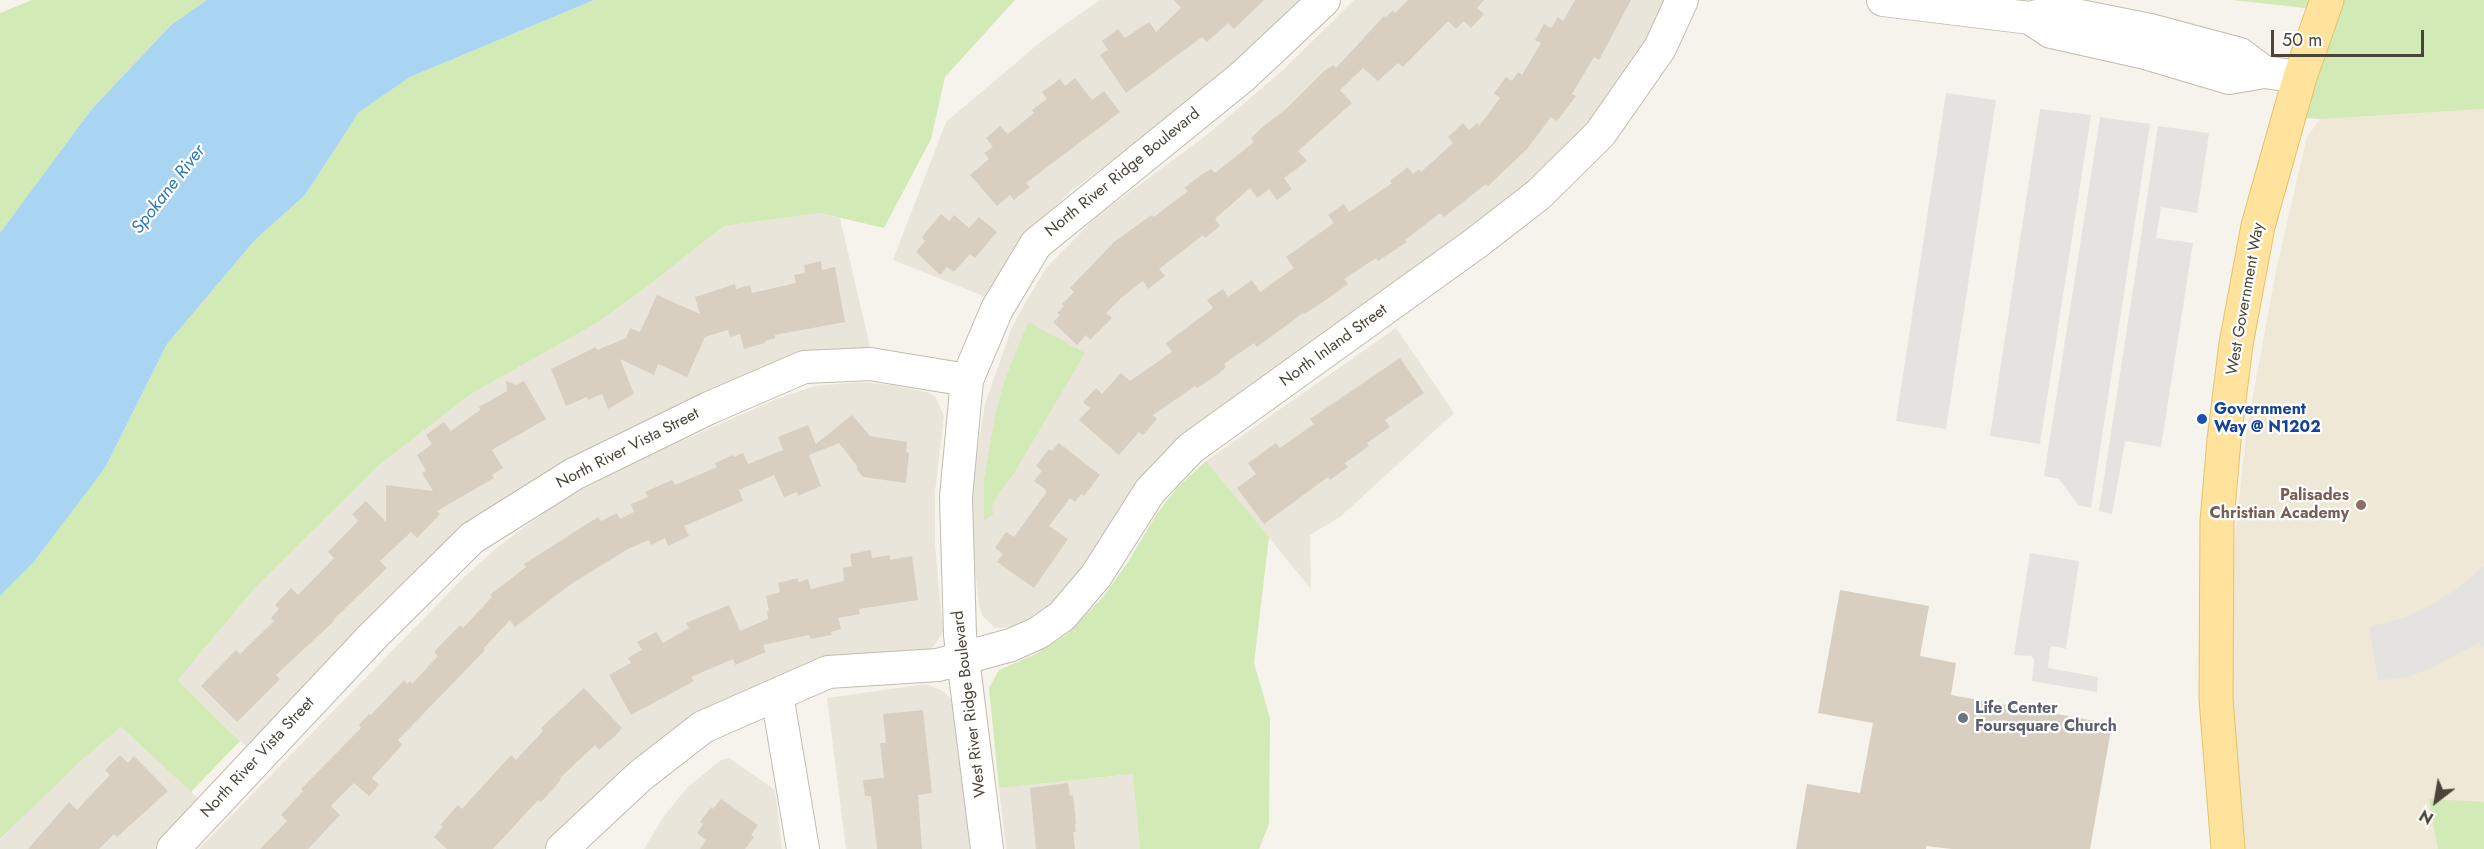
<!DOCTYPE html>
<html>
<head>
<meta charset="utf-8">
<style>
  body { margin:0 }
  #map { position:relative; width:2484px; height:849px; overflow:hidden; background:#f6f3ec; font-family:Jost,sans-serif }
  canvas { display:block }
  .north { position:absolute; left:2406px; top:771px; width:60px; height:60px; -webkit-text-stroke:4px #fff; paint-order:stroke; rotate:211deg; font-size:16px; font-weight:700; line-height:24px; text-align:center; color:#4b4439 }
  .north::after { content:''; display:block; margin:auto; width:21px; height:27px; background:#4b4439; clip-path:polygon(50% 0,100% 100%,50% 72%,0 100%) }
  .scale { position:absolute; left:2271px; top:30px; width:153px; height:27px; box-sizing:border-box; border:3px solid #4b4439; border-top:0; padding-left:8px; font-size:18px; line-height:21px; white-space:nowrap; color:#4b4439; -webkit-text-stroke:4px #fff; paint-order:stroke }
</style>
</head>
<body>
<div id="map">
<canvas width="2484" height="849"></canvas>
<div class="north">N</div>
<div class="scale">50 m</div>
</div>
<script>
const c = document.querySelector('canvas').getContext('2d');
c.lineJoin = 'round';
function fill(path, color) {
  c.fillStyle = color;
  c.fill(path, 'evenodd');
}
function shape(rows) {
  const path = new Path2D();
  for (const r of rows) {
    path.moveTo(r[0], r[1]);
    for (let i = 2; i < r.length; i += 2) path.lineTo(r[i], r[i + 1]);
  }
  return path;
}
function trace(path, color, width, dash) {
  c.strokeStyle = color;
  c.lineWidth = width;
  c.lineCap = dash ? 'butt' : 'round';
  c.setLineDash(dash || []);
  c.stroke(path);
}
function label(font, color, halo, rows, align = 'center') {
  c.font = font + ' Jost,sans-serif';
  c.lineWidth = 4.5;
  c.setLineDash([]);
  c.textBaseline = 'middle';
  c.strokeStyle = halo;
  c.fillStyle = color;
  for (const [text, x, y, turn = 0] of rows) {
    c.save();
    c.translate(x, y);
    c.rotate((+turn || 0) * Math.PI / 180);
    c.textAlign = isNaN(turn) ? turn : align;
    if (halo) c.strokeText(text, 0, 0);
    c.fillText(text, 0, 0);
    c.restore();
  }
}
fill(shape([
  [1100,0,1305,0,1197,97,1071,191,1034,226,986,297,893,260,946,122,1043,40],
  [1354,0,1669,0,1641,56,1553,168,1212,416,1053,603,1017,627,995,628,982,615,979,606,971,531,972,484,985,404,1012,327,1027,300,1046,268,1096,217,1208,134,1282,71],
  [820,213,840,218,871,351,760,372,656,416,563,464,249,749,178,680,254,589,379,465,471,394,597,323,644,289,724,226],
  [1396,328,1454,413,1340,517,1310,535,1311,589,1206,461],
  [860,382,891,385,926,392,935,396,944,416,935,492,935,545,943,632,933,647,924,652,684,724,626,765,544,849,199,849,462,579,500,545,565,498,654,453,779,398,815,386],
  [926,684,943,691,952,700,955,708,970,849,846,849,827,698],
  [121,727,202,802,155,849,0,849,0,840,8,831,84,758],
  [729,758,775,790,782,849,644,849,664,816,688,787,721,760],
  [1134,774,1140,849,1006,849,999,788]
]), '#eae5da');
fill(shape([
  [2484,109,2484,849,2244,849,2234,768,2231,576,2246,434,2277,266,2307,137,2320,119]
]), '#efe8d6');
fill(shape([
  [32,0,207,0,171,25,91,110,0,233,0,13],
  [594,0,1015,0,945,77,931,139,884,228,820,213,724,226,644,289,597,323,471,394,379,465,254,589,178,680,240,741,191,792,121,727,84,758,0,839,0,596,33,563,105,468,167,344,255,240,305,195,359,112,410,77],
  [2232,0,2484,0,2484,109,2321,119,2288,117,2323,10],
  [1028,322,1085,353,1011,478,1001,490,992,506,993,515,984,520,984,479,995,416,1004,382],
  [1206,461,1269,537,1254,663,1270,718,1269,824,1259,849,1140,849,1133,774,999,788,989,688,999,670,1036,654,1066,635,1103,597,1128,562,1156,515,1177,488],
  [2429,799,2484,802,2484,849,2438,849]
]), '#d2eab5');
fill(shape([
  [1946,93,1996,100,1946,429,1896,421],
  [2040,109,2091,115,2040,444,1990,436],
  [2100,117,2150,124,2091,508,2078,505,2059,479,2044,476],
  [2158,126,2209,133,2197,213,2161,207,2156,238,2193,243,2161,447,2125,441,2112,514,2099,511],
  [2030,553,2079,561,2066,649,2053,646,2050,648,2048,668,2098,677,2097,692,2032,681,2034,660,2032,656,2014,655],
  [2484,566,2484,648,2478,643,2431,668,2410,676,2378,681,2369,627,2407,617,2432,604,2457,589]
]), '#e5e3e0');
fill(shape([
  [207,0,594,0,410,77,359,112,305,195,255,240,167,344,105,468,33,563,0,596,0,233,91,110,171,25]
]), '#a9d4f2');
fill(shape([
  [1174,0,1264,0,1234,29,1228,23,1207,42,1202,37,1126,93,1100,55,1108,50,1102,41,1118,29,1125,38,1149,22,1156,32,1181,8],
  [1408,0,1484,0,1477,8,1484,14,1471,28,1464,21,1456,29,1448,21,1403,67,1398,63,1378,81,1363,68,1340,90,1352,103,1298,151,1307,161,1284,178,1292,189,1277,200,1269,189,1257,198,1250,188,1215,219,1220,226,1205,238,1203,235,1159,269,1165,276,1148,289,1143,281,1121,298,1106,313,1112,318,1090,340,1086,335,1077,345,1053,322,1060,315,1057,313,1064,306,1062,304,1074,292,1070,288,1114,242,1143,221,1152,215,1154,217,1188,191,1184,188,1201,175,1211,169,1215,173,1254,142,1251,138,1265,125,1286,109,1324,71,1333,65,1336,68,1384,16,1386,17,1393,10,1395,13],
  [1575,0,1631,0,1599,60,1594,57,1572,94,1576,96,1557,121,1551,117,1527,149,1488,186,1486,184,1444,217,1440,213,1405,240,1407,242,1378,261,1376,258,1344,279,1348,284,1323,302,1304,314,1303,313,1257,347,1254,343,1224,364,1226,367,1217,375,1197,388,1195,386,1153,415,1157,419,1143,435,1139,432,1119,455,1079,420,1090,408,1083,402,1096,388,1102,394,1121,373,1130,381,1172,352,1166,343,1213,308,1207,300,1223,289,1228,297,1252,280,1260,292,1294,268,1286,257,1334,223,1328,215,1344,204,1349,212,1392,183,1390,181,1408,167,1413,174,1419,169,1421,172,1453,143,1448,137,1463,123,1469,130,1477,123,1479,126,1500,98,1494,93,1506,77,1512,81,1518,72,1522,75,1541,43,1535,40,1544,24,1551,28,1558,17,1563,21],
  [1075,78,1092,100,1104,91,1120,112,1026,183,1030,187,1014,200,1010,195,997,206,970,175,989,159,984,153,993,147,986,138,1000,126,1008,134,1034,113,1032,110,1047,99,1042,92,1060,79,1065,86],
  [941,214,949,221,954,215,969,228,979,217,997,232,975,258,970,254,954,272,947,267,940,275,916,252,925,241,922,237],
  [821,261,822,270,835,267,845,322,775,335,775,338,765,341,765,343,744,349,740,334,730,337,728,330,705,337,687,377,658,364,654,375,620,359,634,394,608,409,602,394,588,400,587,397,566,406,551,369,596,347,597,350,626,338,630,328,640,332,657,295,700,314,695,297,735,284,736,289,750,285,752,293,796,283,794,275,805,273,804,265],
  [1400,358,1424,393,1385,420,1390,427,1367,443,1369,446,1345,463,1348,467,1330,480,1328,477,1264,524,1237,488,1256,474,1248,463,1276,443,1280,448,1314,424,1310,419],
  [506,381,516,385,524,381,546,419,492,450,503,468,492,475,494,478,437,511,440,514,417,538,411,532,380,561,387,568,333,620,334,621,276,675,280,679,237,722,201,686,236,650,240,654,274,621,271,618,279,609,275,605,291,588,298,595,334,558,328,552,358,521,352,514,366,501,386,522,386,485,433,491,422,473,426,471,417,455,432,444,426,435,444,422,451,431,480,410,479,407,507,391],
  [852,415,870,436,907,442,906,452,909,453,906,483,863,477,857,470,857,466,839,443,809,455,821,486,798,496,797,492,784,497,774,475,739,490,743,501,684,526,689,536,668,546,665,538,651,545,649,540,628,549,571,584,515,627,510,620,484,648,485,650,398,740,402,745,372,778,379,785,369,796,354,783,331,806,340,815,308,849,260,849,287,821,281,815,303,791,301,789,361,728,359,725,369,714,371,715,404,680,407,684,410,681,412,684,438,656,434,652,460,625,463,628,492,597,490,595,526,567,524,564,598,517,601,521,617,513,620,519,634,512,631,504,648,497,645,492,672,480,675,485,717,467,715,463,733,455,734,457,743,453,748,464,783,450,778,437,808,425,816,444],
  [1059,443,1100,475,1084,496,1081,494,1075,502,1070,498,1049,526,1068,539,1034,588,997,562,1003,554,995,548,1006,532,1014,537,1046,493,1046,490,1034,481,1042,471,1036,466,1049,449,1052,451],
  [871,550,872,558,890,555,890,560,912,556,918,600,859,609,860,614,838,618,841,629,831,632,832,635,810,639,809,635,763,645,766,652,735,665,733,659,691,677,694,681,631,715,609,675,631,663,628,658,642,650,637,642,656,632,663,643,689,628,686,623,729,605,740,631,768,619,767,611,769,611,766,596,780,592,778,583,798,578,799,582,808,579,811,589,844,581,843,568,852,566,850,554],
  [1840,590,1929,606,1920,656,1956,663,1951,695,2112,724,2090,849,1952,849,1926,846,1926,849,1796,849,1807,784,1860,793,1873,723,1818,713],
  [584,688,622,728,615,736,599,750,595,745,560,778,561,779,555,787,541,802,538,800,493,849,447,849,434,837,443,827,440,825,458,805,462,809,511,755,516,760,543,731,541,728],
  [923,710,932,793,918,795,922,849,877,849,871,796,865,796,863,780,884,778,880,743,886,743,883,714],
  [120,755,128,763,134,756,168,791,117,837,114,834,99,849,28,849,69,802,77,810,110,775,105,770],
  [1068,783,1070,796,1073,795,1076,823,1075,824,1076,832,1073,832,1075,849,1036,849,1030,788],
  [721,799,758,825,751,835,754,837,745,849,700,849,706,840,697,833,703,824,700,822,711,807,713,809]
]), '#d8cfc1');
const minor = shape([
  [1883,0,2030,18],
  [2264,72,2240,54,2150,30,2055,11,2030,18,2051,32,2145,53,2229,78,2264,72,2300,77],
  [777,695,803,849],
  [173,849,372,637,472,538,574,474,709,408,804,367,870,364,967,380],
  [562,849,640,776,703,727,828,672,938,665,1011,645,1038,633,1062,616,1096,576,1150,491,1191,448,1476,243,1538,195,1600,134,1660,48,1682,0],
  [987,849,960,635,956,497,967,380,997,309,1036,244,1242,77,1324,0]
]);
const major = shape([
  [2228,849,2216,699,2217,521,2224,440,2236,344,2258,226,2300,77,2327,0]
]);
trace(minor, '#c2bbae', 34);
trace(major, '#e6c16a', 35);
trace(minor, '#fff', 32);
trace(major, '#ffe39c', 33);
for (const [x, y, r, color] of [
  [2202,419,6,"#1a4fb4"],
  [2361,505,6,"#8d6e63"],
  [1963,718,6,"#6b7280"]
]) {
  const dot = new Path2D();
  dot.arc(x, y, r, 0, 2 * Math.PI);
  c.fillStyle = color;
  c.fill(dot);
  trace(dot, '#fff', 2);
}
label('16px', '#4b4439', '#fff', [
  ["North River Ridge Boulevard",1123,173,-39],
  ["West Government Way",2246,299,-80],
  ["North Inland Street",1334,346,-36],
  ["North River Vista Street",628,449,-27],
  ["West River Ridge Boulevard",970,704,-97],
  ["North River Vista Street",258,758,-47]
]);
label('bold 16px', '#164399', '#fff', [
  ["Government",2214,410],
  ["Way @ N1202",2214,428]
], 'left');
label('bold 16px', '#785e54', '#fff', [
  ["Palisades",2349,496],
  ["Christian Academy",2349,514]
], 'right');
label('bold 16px', '#5b616d', '#fff', [
  ["Life Center",1975,709],
  ["Foursquare Church",1975,727]
], 'left');
label('italic 18px', '#2e7ab2', '#fff', [
  ["Spokane River",169,190,-52]
]);
</script>
</body>
</html>
